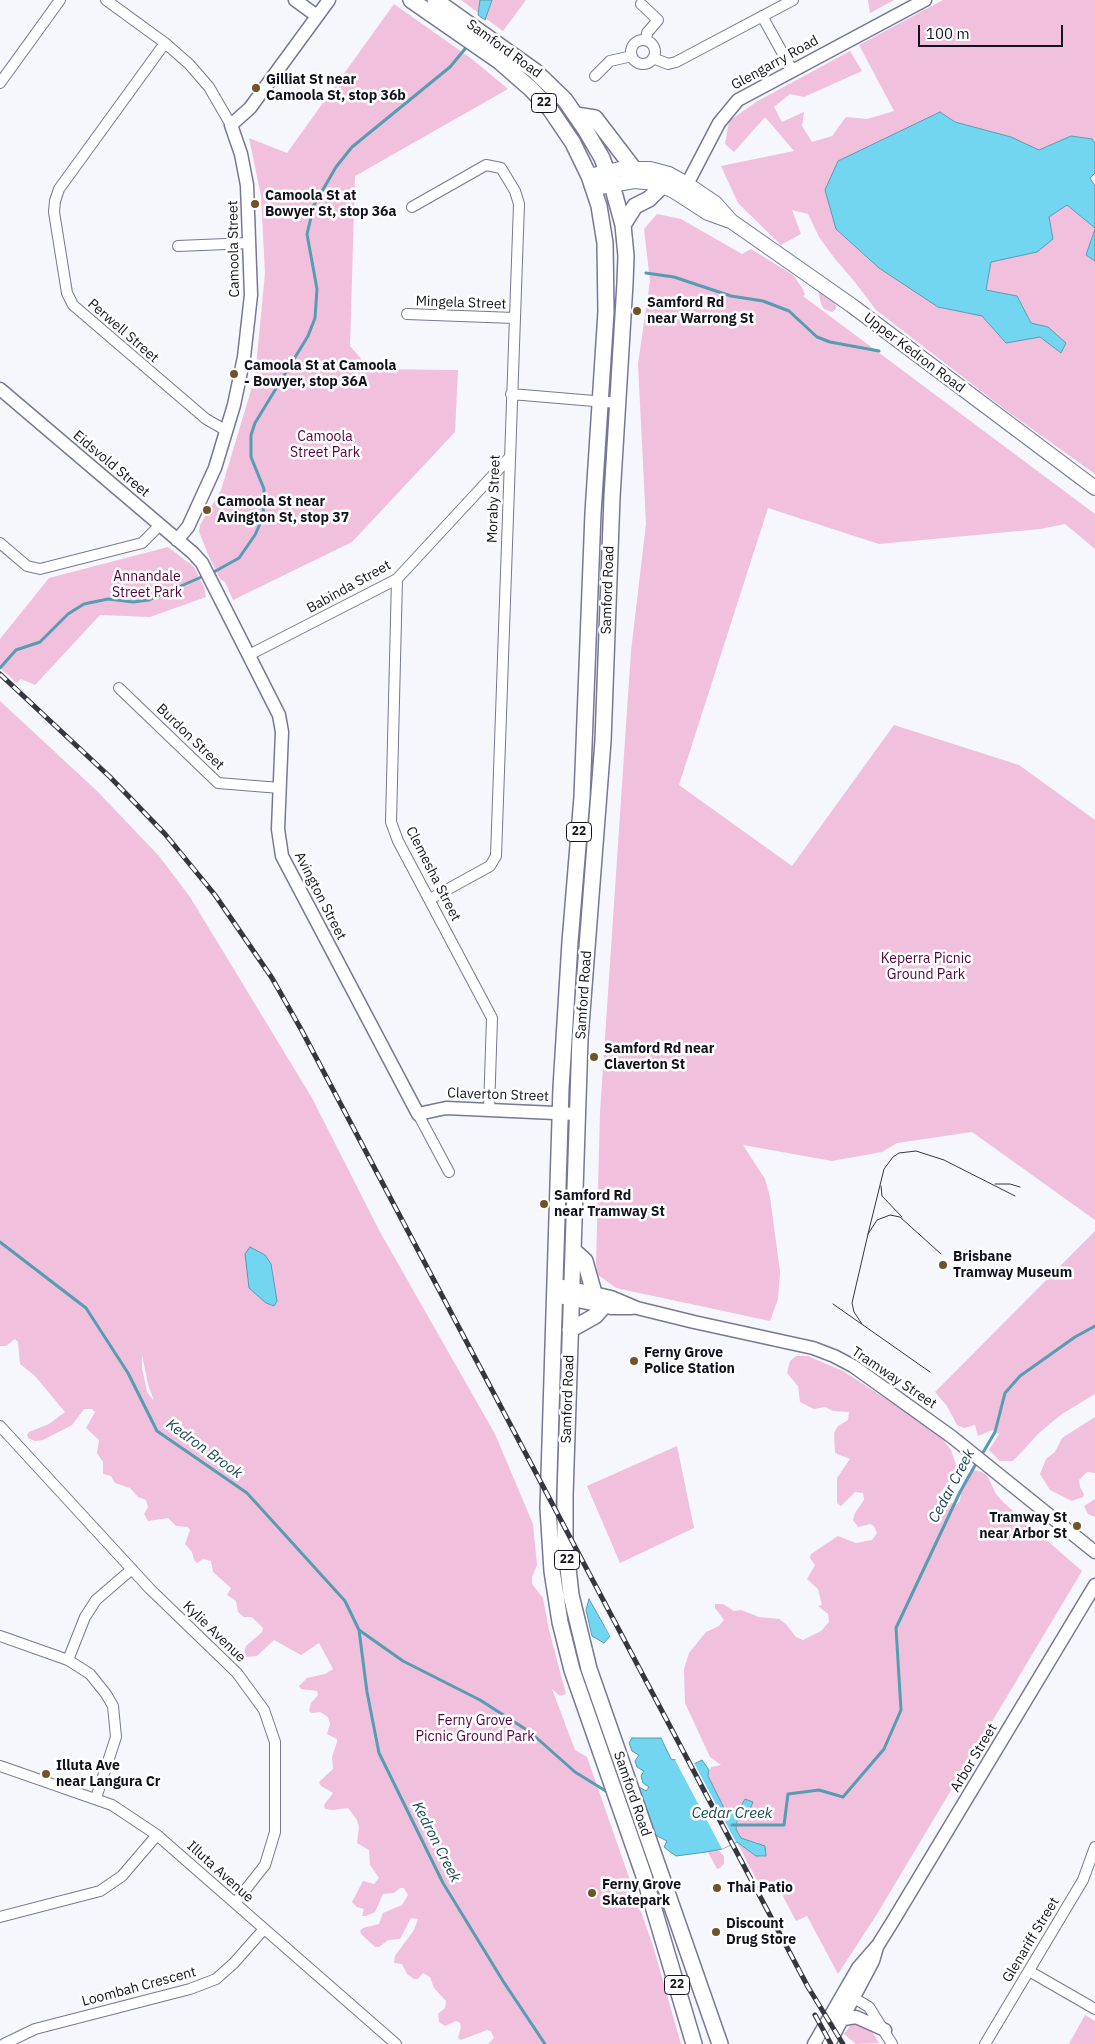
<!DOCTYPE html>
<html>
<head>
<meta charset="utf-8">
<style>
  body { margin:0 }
  #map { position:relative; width:1095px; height:2044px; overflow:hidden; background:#f6f6fd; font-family:"IBM Plex Sans",sans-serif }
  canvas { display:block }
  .scale { position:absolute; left:918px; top:25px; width:145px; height:22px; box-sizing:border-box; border:2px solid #12131e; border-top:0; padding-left:6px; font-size:15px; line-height:18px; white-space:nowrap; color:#12131e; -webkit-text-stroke:4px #fff; paint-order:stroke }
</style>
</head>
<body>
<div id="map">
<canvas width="1095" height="2044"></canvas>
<div class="scale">100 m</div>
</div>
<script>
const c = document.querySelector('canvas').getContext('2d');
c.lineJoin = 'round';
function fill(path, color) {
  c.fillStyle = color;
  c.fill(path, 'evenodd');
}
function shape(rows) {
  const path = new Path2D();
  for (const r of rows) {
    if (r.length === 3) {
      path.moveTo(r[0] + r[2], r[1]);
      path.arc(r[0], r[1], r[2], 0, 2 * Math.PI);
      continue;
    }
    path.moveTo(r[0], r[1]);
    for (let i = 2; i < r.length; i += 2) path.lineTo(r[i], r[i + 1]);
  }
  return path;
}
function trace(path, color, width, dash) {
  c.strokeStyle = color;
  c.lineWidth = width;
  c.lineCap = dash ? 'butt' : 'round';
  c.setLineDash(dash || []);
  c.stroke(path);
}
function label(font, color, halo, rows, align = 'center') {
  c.font = font + ' "IBM Plex Sans",sans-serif';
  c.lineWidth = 5;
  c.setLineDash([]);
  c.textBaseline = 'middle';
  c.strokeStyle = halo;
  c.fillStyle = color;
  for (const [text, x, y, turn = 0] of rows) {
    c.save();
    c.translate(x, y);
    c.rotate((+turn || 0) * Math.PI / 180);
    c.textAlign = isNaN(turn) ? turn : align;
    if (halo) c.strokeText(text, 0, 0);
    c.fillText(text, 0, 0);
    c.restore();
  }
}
fill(shape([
  [461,0,526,0,503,31],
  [868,0,894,0,870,13],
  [943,0,1095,0,1095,143,1092,139,1071,136,1039,150,1011,137,955,122,940,112,836,229,879,268,938,307,982,316,1006,343,1040,337,1060,353,1048,327,1031,323,1017,296,986,290,991,262,1037,252,1049,217,1067,205,1095,228,1086,255,1095,261,1095,474,1007,411,876,310,854,281,835,259,819,237,808,214,792,210,801,234,781,245,738,203,721,166,794,151,765,117,734,152,725,144,729,121,756,102,850,51,862,71,804,97,790,94,774,107,782,122,804,112,802,126,812,142,832,136,846,117,867,119,894,111,859,45],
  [394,4,472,59,508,89,355,176,350,346,370,369,458,370,455,432,352,542,233,600,225,582,220,579,210,559,199,532,200,525,221,490,255,377,265,273,261,196,249,138,287,153],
  [657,214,681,219,742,254,751,249,793,275,803,289,805,295,803,296,1095,514,1095,549,1065,524,1041,529,879,544,768,508,679,785,792,866,894,725,1019,765,1095,820,1095,1220,972,1132,897,1143,882,1152,832,1161,743,1145,765,1179,770,1197,780,1272,778,1299,770,1321,616,1288,598,1275,596,1264,600,1112,631,651,646,524,638,364,650,281,644,229],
  [818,290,835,302,836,309,832,312,824,309,821,304],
  [168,547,194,567,204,587,206,597,150,617,100,615,35,685,21,679,17,683,0,668,0,639,49,578],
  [0,701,97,791,159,856,190,897,312,1098,380,1232,495,1434,533,1524,537,1565,532,1577,532,1584,543,1598,549,1630,566,1694,560,1696,552,1689,575,1750,587,1757,653,1946,681,2044,488,2044,494,2038,491,2031,487,2030,461,2040,458,2038,461,2027,460,2023,456,2021,445,2026,439,2022,438,2014,445,2008,446,2001,434,1988,430,1977,423,1973,418,1979,414,1979,407,1974,402,1964,394,1963,395,1956,414,1930,418,1919,411,1918,400,1939,388,1940,379,1947,375,1947,361,1934,360,1931,363,1928,379,1924,383,1913,402,1905,408,1895,404,1888,400,1888,394,1893,383,1894,375,1912,366,1916,362,1916,364,1909,357,1907,352,1902,363,1881,374,1884,379,1878,370,1865,369,1850,357,1843,359,1827,357,1820,348,1808,333,1810,325,1809,324,1805,333,1793,321,1786,319,1782,333,1769,332,1757,337,1742,337,1739,327,1734,330,1724,328,1717,320,1712,312,1713,309,1711,311,1703,318,1695,317,1691,301,1689,299,1686,307,1678,325,1674,333,1669,319,1643,301,1655,274,1640,257,1656,246,1657,244,1653,246,1646,262,1632,263,1628,252,1617,244,1617,238,1612,236,1601,227,1595,231,1588,213,1572,211,1561,203,1559,197,1563,194,1560,192,1552,185,1544,190,1530,188,1527,176,1526,168,1518,148,1521,144,1514,148,1507,146,1500,138,1497,130,1488,115,1483,111,1476,103,1474,103,1462,97,1453,99,1440,86,1428,95,1412,92,1409,84,1409,72,1425,43,1440,35,1441,28,1438,27,1435,29,1432,49,1424,65,1412,35,1376,20,1364,18,1342,15,1339,6,1346,0,1346],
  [142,1355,148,1384,154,1401,147,1392,142,1368],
  [1095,1231,1095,1394,1062,1414,1040,1432,1015,1459,1012,1461,1000,1461,989,1450,999,1434,992,1430,978,1436,975,1425,964,1428,957,1425,947,1406,935,1392],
  [796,1356,808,1356,843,1371,917,1419,941,1437,951,1450,956,1465,953,1476,940,1493,941,1501,957,1504,960,1501,962,1485,968,1474,974,1470,982,1472,988,1477,996,1494,1004,1503,1082,1571,877,1914,838,1974,807,1916,796,1921,776,1883,762,1890,737,1842,756,1856,764,1857,758,1843,741,1838,736,1829,738,1820,747,1816,748,1810,752,1806,744,1801,738,1811,726,1814,708,1776,711,1767,721,1765,710,1757,685,1703,684,1669,689,1653,706,1632,719,1626,724,1620,715,1608,715,1604,723,1604,734,1611,741,1610,759,1617,779,1619,786,1624,796,1637,803,1640,821,1631,829,1622,828,1614,818,1606,822,1605,818,1589,807,1579,815,1565,810,1558,811,1554,838,1536,856,1543,872,1540,877,1533,874,1526,870,1524,858,1527,853,1520,855,1513,864,1500,863,1493,855,1492,841,1506,837,1503,837,1478,850,1459,835,1453,834,1433,838,1426,848,1420,849,1412,833,1411,825,1407,814,1409,800,1402,798,1386,787,1373,790,1361],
  [1095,1417,1095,1473,1087,1472,1079,1480,1080,1487,1084,1494,1083,1497,1072,1501,1050,1490,1040,1474,1046,1459,1055,1452,1062,1438],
  [677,1446,694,1528,620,1563,587,1486],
  [1095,1499,1095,1517,1088,1514,1084,1506],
  [671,1845,718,1850,724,1856,724,1864,720,1868,717,1869,708,1852,676,1856],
  [1085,2015,1095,2021,1095,2044,1069,2044],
  [856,2023,871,2030,879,2043,856,2044,844,2034,850,2026]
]), '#f1c0dc');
const water = shape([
  [480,0,492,0,485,20,478,15,480,0],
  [940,112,955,122,1011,137,1039,150,1071,136,1092,139,1095,143,1095,173,1090,178,1095,186,1095,228,1067,205,1049,217,1053,239,1037,252,991,262,986,290,1017,296,1031,323,1048,327,1066,343,1061,353,1040,337,1006,343,982,316,938,307,879,268,836,229,825,190,838,161,940,112],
  [1095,229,1095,261,1086,255,1095,229],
  [250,1247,265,1255,271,1264,277,1301,274,1306,266,1303,249,1288,245,1254,250,1247],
  [589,1599,610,1636,604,1643,592,1636,586,1610,589,1599],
  [632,1738,661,1738,671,1759,694,1764,702,1760,709,1770,708,1776,727,1814,738,1811,745,1799,753,1802,746,1818,737,1821,736,1829,741,1838,765,1846,766,1856,756,1856,737,1842,722,1849,706,1852,676,1856,669,1851,664,1847,667,1841,655,1835,639,1787,646,1791,649,1787,643,1783,641,1776,644,1771,637,1767,635,1761,639,1755,632,1751,629,1743,632,1738]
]);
fill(water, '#73d6f1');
trace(water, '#569cb2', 1);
fill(shape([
  [593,1598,612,1635,610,1636,591,1599],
  [679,1758,693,1761,736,1842,722,1849,675,1760]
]), '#f6f6fd');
trace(shape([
  [646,273,674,277,731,296,763,301,789,311,817,337,830,342,879,351],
  [212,573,239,558,255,535,263,517,264,489,251,457,251,435,255,423,308,336,315,318,317,289,307,234,314,205,336,167,352,147,450,67,469,44],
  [0,668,16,650,40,642,68,614,84,604,108,599,133,602,149,600,206,575],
  [0,1242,86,1308,128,1373,157,1431,247,1493,345,1601,359,1630,367,1692,379,1753,443,1883,503,1981,545,2044],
  [981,1456,995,1432,1005,1393,1020,1376,1075,1337,1095,1326],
  [359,1630,403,1661,480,1700,530,1732,575,1772,609,1793],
  [732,1825,784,1825,788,1794,819,1790,843,1797,884,1749,901,1710,896,1628,960,1492,977,1462]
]), '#569cb2', 3);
const minor = shape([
  [106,0,165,43,189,64,209,87,231,125],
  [641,4,658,20,647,33,646,40],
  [762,16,792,70],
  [643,52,12],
  [165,43,59,189,55,201,54,212,67,293,73,305,206,419,227,431],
  [653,58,668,64,676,62,793,0],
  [595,76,610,61,632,56],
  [0,83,60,0],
  [412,207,486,165,501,168,515,191,519,204,496,856,490,866,430,899],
  [178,246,250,243],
  [407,314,514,318],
  [511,394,618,403],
  [0,543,27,566,40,569,142,543,160,525],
  [397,579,391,822,398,841,492,1018,489,1110],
  [249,655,397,579,509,458],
  [119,688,218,783,280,788],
  [418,1114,449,1172],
  [0,1426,150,1589,237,1673,264,1710,275,1742,275,1832,265,1865,235,1903],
  [0,1636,68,1660,90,1674,106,1694,113,1706,116,1737,96,1798],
  [68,1660,85,1617,96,1600,132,1569],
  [0,1766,112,1805,157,1835,396,2044],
  [0,1917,100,1891,122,1876,157,1835],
  [1029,1971,1095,2009],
  [847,1994,869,2007,892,2044],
  [4,2044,35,2029,190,1989,216,1979,234,1963,264,1929],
  [985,2044,1083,1880,1095,1847]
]);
const tertiary = shape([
  [295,0,317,16],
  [683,192,719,123,738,100,925,0],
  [0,389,193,553,202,563,279,715,282,732,278,829,282,856,418,1114,446,1108,577,1114],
  [177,540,188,527,215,468,234,405,244,357,251,295,247,185,241,154,231,125,250,108,329,0],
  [554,1284,611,1297,637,1308,694,1322,813,1348,834,1356,853,1366,952,1437,1095,1552],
  [554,1296,611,1308,632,1308],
  [844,2019,856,2017,885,2030],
  [814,2044,858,1968,878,1945,893,1921,1095,1585],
  [829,2044,873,1961,877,1947]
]);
const secondary = shape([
  [589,176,620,169,650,169,669,174,687,184,715,203,731,221,851,305,1095,488],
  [594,188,634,181,656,183,674,191,708,213,730,221]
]);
const primary = shape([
  [411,0,499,61,531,89,550,109,573,143,589,176,599,206,605,243,606,312,593,513,582,797,570,942,561,1088,548,1508,552,1571,560,1622,572,1670,644,1876,694,2044],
  [435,0,535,71,565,100,585,129,602,158,612,185,623,225,626,256,625,283,612,497,603,741,580,1038,565,1495,565,1541,571,1595,589,1669,720,2044],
  [576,115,595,118,634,169],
  [623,225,635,206,649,199,663,185],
  [573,1250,585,1261,594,1293],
  [570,1330,595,1316,603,1307]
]);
trace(minor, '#757896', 12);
trace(tertiary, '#757896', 15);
trace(secondary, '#757896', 16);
trace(primary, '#757896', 18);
trace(minor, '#fff', 10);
trace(tertiary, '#fff', 12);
trace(secondary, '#fff', 14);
trace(primary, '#fff', 15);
trace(shape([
  [995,1184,1010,1184,1020,1187],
  [881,1186,882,1196,902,1217],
  [868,1234,884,1169,893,1157,899,1153,916,1151,944,1160,1015,1196],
  [833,1304,930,1372],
  [862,1324,854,1312,852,1303,868,1234,877,1220,890,1215,900,1217,941,1254]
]), '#353640', 1);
const rail = shape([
  [0,674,110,777,165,834,215,895,272,978,302,1031,808,1987,843,2044],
  [815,2015,831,2044]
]);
trace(rail, '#353640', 5);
trace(rail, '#fff', 3, [9]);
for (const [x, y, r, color] of [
  [256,88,5,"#705326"],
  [255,204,5,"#705326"],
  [637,311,5,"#705326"],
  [234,374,5,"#705326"],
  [207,510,5,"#705326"],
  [594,1057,5,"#705326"],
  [544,1204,5,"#705326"],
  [943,1265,5,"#705326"],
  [634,1361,5,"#705326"],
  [1077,1526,5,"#705326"],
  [46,1774,5,"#705326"],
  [717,1888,5,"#705326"],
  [592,1893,5,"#705326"],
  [716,1932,5,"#705326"]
]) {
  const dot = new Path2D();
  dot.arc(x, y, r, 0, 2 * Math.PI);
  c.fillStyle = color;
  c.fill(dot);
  trace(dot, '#fff', 2);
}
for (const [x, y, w] of [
  [544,103,25],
  [579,832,25],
  [567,1560,25],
  [677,1985,25]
]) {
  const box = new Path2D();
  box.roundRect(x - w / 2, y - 9.5, w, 19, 4);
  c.fillStyle = '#fff';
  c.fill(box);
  trace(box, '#12131e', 1);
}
label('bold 12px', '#12131e', null, [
  ["22",544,103],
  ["22",579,832],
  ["22",567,1560],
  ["22",677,1985]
]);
label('14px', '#12131e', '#fff', [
  ["Samford Road",504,49,36],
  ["Glengarry Road",775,63,-29],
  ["Camoola Street",234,249,-91],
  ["Mingela Street",461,303,2],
  ["Perwell Street",123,331,41],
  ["Upper Kedron Road",914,353,37],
  ["Eidsvold Street",111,464,40],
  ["Moraby Street",494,499,-88],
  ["Babinda Street",349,587,-29],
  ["Samford Road",608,590,-88],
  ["Burdon Street",190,737,44],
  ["Clemesha Street",433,874,63],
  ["Avington Street",320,896,63],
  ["Samford Road",584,995,-86],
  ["Claverton Street",498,1095,2],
  ["Tramway Street",894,1378,34],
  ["Samford Road",568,1399,-88],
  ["Kylie Avenue",214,1632,44],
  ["Arbor Street",974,1758,-59],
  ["Samford Road",632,1794,71],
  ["Illuta Avenue",220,1872,42],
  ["Glenariff Street",1031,1940,-59],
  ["Loombah Crescent",139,1987,-15]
]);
label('bold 14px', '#12131e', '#fff', [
  ["Gilliat St near",266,80],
  ["Camoola St, stop 36b",266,96],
  ["Camoola St at",265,196],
  ["Bowyer St, stop 36a",265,212],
  ["Samford Rd",647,303],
  ["near Warrong St",647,319],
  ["Camoola St at Camoola",244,366],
  ["- Bowyer, stop 36A",244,382],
  ["Camoola St near",217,502],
  ["Avington St, stop 37",217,518],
  ["Samford Rd near",604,1049],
  ["Claverton St",604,1065],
  ["Samford Rd",554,1196],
  ["near Tramway St",554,1212],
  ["Brisbane",953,1257],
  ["Tramway Museum",953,1273],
  ["Ferny Grove",644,1353],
  ["Police Station",644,1369],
  ["Tramway St",1067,1518,"right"],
  ["near Arbor St",1067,1534,"right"],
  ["Illuta Ave",56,1766],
  ["near Langura Cr",56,1782],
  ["Ferny Grove",602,1885],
  ["Skatepark",602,1901],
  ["Thai Patio",727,1888],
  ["Discount",726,1924],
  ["Drug Store",726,1940]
], 'left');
label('14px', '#56003f', '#fff', [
  ["Camoola",325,437],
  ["Street Park",325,453],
  ["Annandale",147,577],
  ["Street Park",147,593],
  ["Keperra Picnic",926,959],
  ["Ground Park",926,975],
  ["Ferny Grove",475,1721],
  ["Picnic Ground Park",475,1737]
]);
label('italic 15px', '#1b4853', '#fff', [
  ["Kedron Brook",204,1449,36],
  ["Cedar Creek",952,1486,-62],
  ["Cedar Creek",732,1814],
  ["Kedron Creek",436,1842,63]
]);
</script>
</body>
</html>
